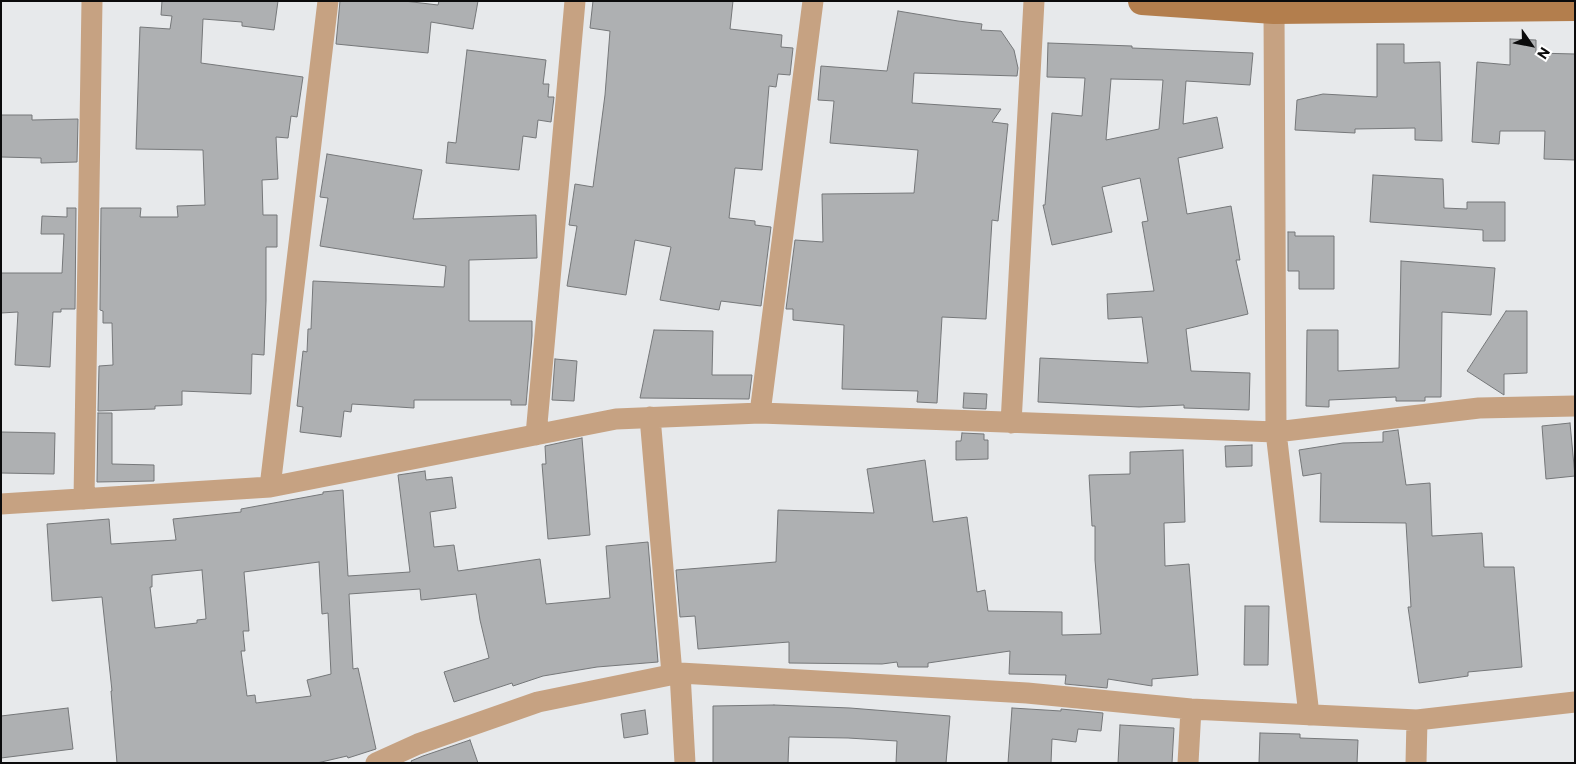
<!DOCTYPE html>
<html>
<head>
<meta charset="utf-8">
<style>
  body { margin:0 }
  #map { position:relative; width:1576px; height:764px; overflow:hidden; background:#e7e9eb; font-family:Commissioner,sans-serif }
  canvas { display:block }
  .frame { position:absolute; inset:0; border:2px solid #0b0b0c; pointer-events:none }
  .north { position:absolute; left:1506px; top:20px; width:50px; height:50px; -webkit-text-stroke:4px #fff; paint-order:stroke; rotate:123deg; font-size:14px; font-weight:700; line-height:20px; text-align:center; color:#0b0b0c }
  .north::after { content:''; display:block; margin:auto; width:18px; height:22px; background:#0b0b0c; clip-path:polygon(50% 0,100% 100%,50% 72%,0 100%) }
</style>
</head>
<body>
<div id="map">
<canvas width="1576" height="764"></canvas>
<div class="frame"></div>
<div class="north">N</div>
</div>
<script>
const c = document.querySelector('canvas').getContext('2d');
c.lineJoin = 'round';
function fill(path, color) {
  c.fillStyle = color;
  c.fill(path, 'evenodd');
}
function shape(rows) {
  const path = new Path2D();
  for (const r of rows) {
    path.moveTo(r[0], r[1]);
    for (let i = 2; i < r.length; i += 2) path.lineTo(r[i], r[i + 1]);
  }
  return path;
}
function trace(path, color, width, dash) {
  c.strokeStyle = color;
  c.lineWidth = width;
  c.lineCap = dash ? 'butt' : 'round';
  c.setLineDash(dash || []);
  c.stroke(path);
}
const building = shape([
  [162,1,278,1,274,30,242,26,242,22,203,19,201,63,303,77,297,117,291,116,288,138,276,137,278,179,262,180,263,215,277,215,277,247,266,247,266,301,264,355,252,354,251,394,182,391,182,405,155,406,155,409,98,411,99,366,113,365,112,323,103,323,103,311,100,310,101,208,141,208,140,217,178,217,177,206,205,205,203,150,136,149,140,27,170,29,172,16,161,15,162,1],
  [340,1,404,1,438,5,439,1,478,1,473,29,431,22,428,53,336,44,340,1],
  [593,1,733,1,730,29,782,35,781,47,793,48,790,75,778,74,776,87,769,86,762,170,735,168,729,218,755,221,755,225,771,227,761,306,721,301,719,310,660,300,671,247,635,240,626,295,567,286,577,226,569,225,575,184,593,187,605,95,610,31,590,28,593,1],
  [898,11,958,21,982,24,981,30,1001,31,1014,50,1018,68,1017,76,914,73,912,103,1001,109,992,122,1008,124,998,221,992,220,986,319,942,317,937,403,917,402,918,391,842,389,844,325,793,320,793,309,786,309,795,240,823,242,822,194,914,193,918,150,830,143,834,101,818,100,821,66,887,71,898,11],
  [1510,39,1536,40,1536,53,1575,54,1575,160,1544,159,1545,131,1500,131,1499,144,1472,142,1477,62,1510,65,1510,39],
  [1048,43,1132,46,1132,48,1253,53,1250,85,1186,81,1183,124,1217,117,1223,148,1178,158,1187,214,1231,206,1240,260,1236,260,1248,314,1186,329,1191,371,1250,373,1249,410,1184,408,1184,405,1139,407,1038,402,1040,358,1148,363,1142,317,1108,319,1107,294,1154,291,1142,222,1148,221,1140,178,1102,187,1112,232,1052,245,1043,205,1045,205,1052,113,1082,116,1085,78,1047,77,1048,43],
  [1111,79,1163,80,1159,129,1106,140,1111,79],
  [1377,44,1404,44,1404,63,1440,62,1442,141,1415,140,1415,128,1355,129,1355,133,1295,130,1297,100,1323,94,1377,97,1377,44],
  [467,50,546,60,543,84,549,84,548,97,554,97,551,122,538,120,536,138,523,136,519,170,446,163,448,142,456,143,467,50],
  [1,115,32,115,32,120,78,119,77,162,41,163,41,158,1,157,1,115],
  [327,154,422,170,413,219,536,215,537,258,469,260,469,321,532,321,532,336,526,405,511,405,511,400,414,400,414,408,352,404,351,412,344,411,341,437,300,432,303,407,297,406,303,351,307,352,308,329,311,329,313,281,444,287,446,266,320,246,328,198,320,197,327,154],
  [1373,175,1443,179,1444,208,1467,209,1467,202,1505,202,1505,241,1483,241,1483,230,1370,222,1373,175],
  [67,208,76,208,75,309,61,309,61,312,53,312,50,367,15,365,18,312,1,313,1,273,62,273,64,234,41,234,42,216,67,217,67,208],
  [1288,232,1295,232,1295,236,1334,236,1334,289,1299,289,1299,271,1288,271,1288,232],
  [1401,261,1495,268,1491,315,1442,312,1441,397,1425,397,1425,401,1396,401,1396,397,1329,400,1329,407,1306,406,1307,330,1338,330,1338,371,1399,368,1401,261],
  [1506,311,1527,311,1527,373,1504,374,1504,395,1467,371,1506,311],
  [654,330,713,331,712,375,752,375,749,399,640,398,654,330],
  [555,359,577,361,574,401,552,400,555,359],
  [964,393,987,394,986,409,963,408,964,393],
  [98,413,112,413,112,464,154,465,154,481,97,482,98,413],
  [1570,423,1575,476,1546,479,1542,426,1570,423],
  [1398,430,1406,485,1430,483,1432,536,1482,533,1484,567,1514,567,1522,667,1468,672,1468,676,1419,683,1408,607,1411,607,1406,523,1320,522,1321,473,1303,476,1299,450,1343,443,1383,442,1383,432,1398,430],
  [1,432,55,433,54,474,1,473,1,432],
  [962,433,984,434,984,440,988,440,988,459,956,460,956,441,961,441,962,433],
  [582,438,590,535,548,539,542,464,546,464,545,446,582,438],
  [1252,445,1252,466,1226,467,1225,446,1252,445],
  [1183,450,1185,522,1164,523,1165,566,1189,564,1198,675,1152,679,1152,686,1108,679,1107,688,1065,684,1066,675,1009,674,1010,651,928,663,928,667,898,667,897,662,882,664,789,663,789,642,698,649,695,616,680,617,676,570,776,562,778,510,874,513,867,469,925,460,933,522,967,517,977,592,985,590,988,611,1062,612,1062,635,1101,634,1095,560,1095,526,1092,526,1089,475,1130,474,1130,452,1183,450],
  [425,471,426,480,452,477,456,508,430,512,434,547,454,545,458,571,540,559,546,604,610,598,606,546,648,542,658,662,597,667,543,676,513,686,512,683,454,702,444,672,489,658,480,620,476,594,421,600,420,589,349,594,353,669,358,668,376,749,348,758,347,756,317,763,117,763,111,691,112,691,102,597,52,601,47,524,109,519,111,544,176,540,173,519,241,512,241,509,323,494,323,492,343,490,348,576,410,572,398,475,425,471],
  [319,562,322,614,328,613,331,674,307,680,311,696,256,703,255,695,247,696,241,651,245,651,243,631,249,631,244,572,319,562],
  [202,570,206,619,197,620,197,623,155,628,150,587,152,587,152,575,202,570],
  [1245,606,1269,606,1268,665,1244,665,1245,606],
  [774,705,850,708,950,716,946,763,896,763,897,741,848,738,789,737,788,763,713,763,713,706,774,705],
  [68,708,73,749,1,758,1,716,68,708],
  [1012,708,1061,711,1061,709,1103,713,1101,731,1078,729,1076,742,1052,739,1051,763,1008,763,1012,708],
  [645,710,648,734,624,738,621,714,645,710],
  [1120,725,1174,728,1172,763,1118,763,1120,725],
  [1260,733,1300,734,1300,738,1358,740,1357,763,1259,763,1260,733],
  [470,740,478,763,412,763,411,761,423,756,470,740]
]);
fill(building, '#aeb0b2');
trace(building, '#757779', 1);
trace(shape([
  [1274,10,1276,432,1309,715],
  [760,413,813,1],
  [650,417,672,674],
  [1011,423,1034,1],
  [536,435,575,1],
  [270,487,328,1],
  [84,499,92,1],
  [1,504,270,487,616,419,760,413,1276,432,1479,408,1575,406],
  [680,673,685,763],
  [376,763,418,744,538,702,680,673,1027,693,1191,709,1417,720,1575,702],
  [1188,763,1191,709],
  [1416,763,1417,720]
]), '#c6a282', 21);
trace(shape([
  [1142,1,1274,10,1575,7]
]), '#b37e4d', 28);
</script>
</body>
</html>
